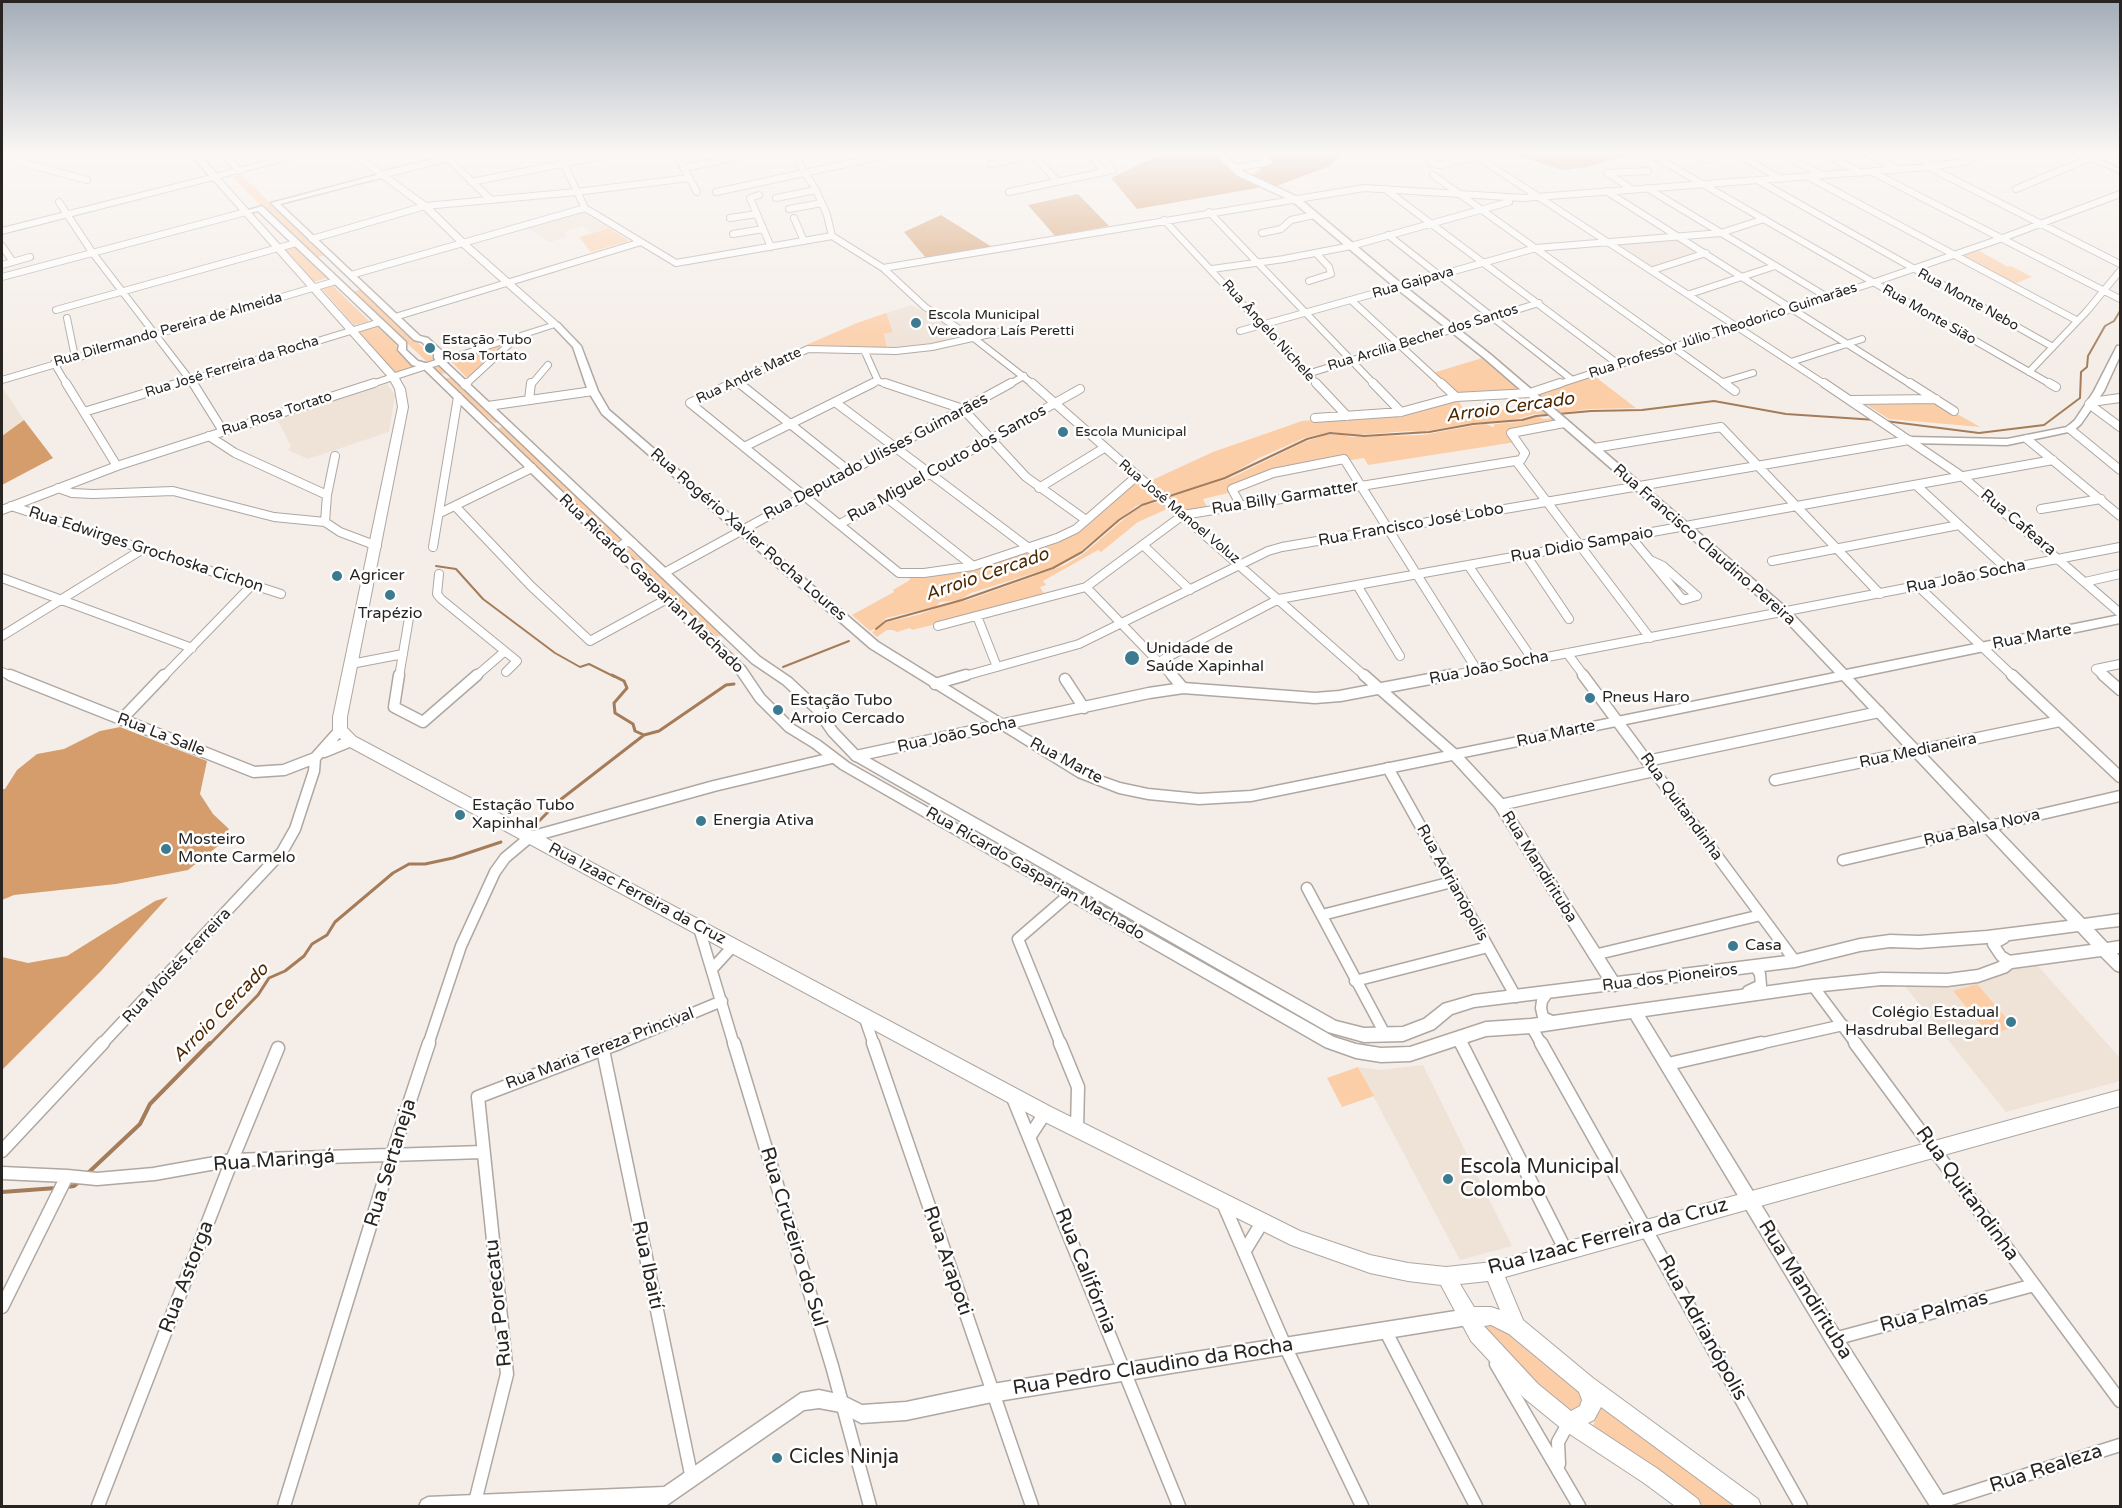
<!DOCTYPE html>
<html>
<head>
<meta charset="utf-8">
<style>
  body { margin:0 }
  #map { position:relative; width:2122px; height:1508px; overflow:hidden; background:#f5eee8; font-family:"Varela Round",sans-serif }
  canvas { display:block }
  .frame { position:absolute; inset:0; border:3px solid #272422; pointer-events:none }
</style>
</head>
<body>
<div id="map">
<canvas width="2122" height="1508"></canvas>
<div class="frame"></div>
</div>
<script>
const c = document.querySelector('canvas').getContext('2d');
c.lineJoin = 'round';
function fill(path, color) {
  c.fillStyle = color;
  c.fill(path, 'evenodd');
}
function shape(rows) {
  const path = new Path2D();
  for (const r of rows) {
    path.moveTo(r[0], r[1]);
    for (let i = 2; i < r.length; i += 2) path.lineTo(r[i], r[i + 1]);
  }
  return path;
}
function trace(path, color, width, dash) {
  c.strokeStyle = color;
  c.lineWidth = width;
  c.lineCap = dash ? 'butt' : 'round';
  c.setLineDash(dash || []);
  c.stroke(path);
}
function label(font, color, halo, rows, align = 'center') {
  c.font = font + ' "Varela Round",sans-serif';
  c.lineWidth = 5;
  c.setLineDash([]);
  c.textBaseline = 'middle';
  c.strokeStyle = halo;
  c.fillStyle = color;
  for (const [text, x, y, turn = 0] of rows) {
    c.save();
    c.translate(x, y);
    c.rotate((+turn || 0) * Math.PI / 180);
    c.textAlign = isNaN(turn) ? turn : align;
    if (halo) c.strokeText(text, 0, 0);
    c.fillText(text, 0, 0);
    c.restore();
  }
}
fill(shape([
  [582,212,609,228,590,233,583,226,564,232,567,237,549,242,528,228],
  [1674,239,1696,253,1652,267,1617,243],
  [912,305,962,334,939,342,887,348,884,334,893,332,886,313],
  [387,384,395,395,389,432,308,459,288,450,291,446,277,419],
  [2,387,24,420,2,436],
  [2037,965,2120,1058,2120,1081,2006,1112,1904,985],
  [1423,1065,1512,1246,1460,1260,1358,1067,1381,1070]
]), '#efe2d7');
fill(shape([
  [241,175,326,255,314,258,232,177],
  [609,228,629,241,591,252,579,237],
  [294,247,327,278,314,282,285,249],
  [1978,250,2008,267,2011,266,2032,277,2014,284,1961,256],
  [332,285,369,321,354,325,321,288],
  [362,289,449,373,440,374,352,292],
  [886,313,893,332,884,334,887,348,806,345,857,323],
  [378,324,395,340,399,352,415,367,396,373,357,330],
  [509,341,467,378,451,361],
  [1482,358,1523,392,1455,394,1433,373],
  [1593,375,1636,408,1589,409,1560,413,1537,395],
  [444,378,451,378,467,393,477,399,501,422,495,423,476,409],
  [1457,399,1466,412,1541,407,1550,415,1535,414,1509,421,1473,423,1420,432,1409,431,1356,435,1330,432,1304,438,1259,458,1226,477,1183,491,1168,495,1150,481,1213,452,1302,421,1410,413],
  [1935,401,1980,427,1889,419,1867,405],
  [1537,416,1543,419,1553,418,1557,421,1516,431,1516,442,1368,465,1364,458,1274,472,1232,492,1203,499,1207,507,1184,510,1170,497,1233,477,1304,442,1325,435,1340,434,1351,437,1423,435,1471,426,1486,424,1493,427,1495,424,1520,422],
  [504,426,624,539,622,541,613,542,497,429],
  [1135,483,1143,485,1157,499,1136,506,1078,553,1053,567,971,593,960,600,940,602,935,607,886,618,879,627,870,631,852,615,894,592,893,590,910,580,909,577,974,568,1056,542],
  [1159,502,1167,509,1138,522,1101,552,1098,550,1043,581,1046,585,1040,587,1046,597,912,630,910,628,897,632,893,630,887,630,877,637,872,632,887,622,918,615,948,604,968,600,1065,565,1083,554,1131,513,1145,505],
  [625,546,658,572,723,636,716,636,694,616,683,609,620,548],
  [1977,984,2014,1027,1990,1035,1953,991],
  [1358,1067,1374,1096,1342,1107,1327,1078],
  [1492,1318,1576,1385,1582,1400,1580,1407,1573,1412,1566,1411,1529,1379,1482,1324],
  [1600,1405,1737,1506,1704,1506,1658,1471,1591,1432]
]), '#fccea8');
fill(shape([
  [1165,152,1213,152,1263,187,1137,209,1111,178],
  [1259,152,1343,152,1330,166,1271,188,1249,178,1269,162],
  [1506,152,1637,152,1588,167,1562,170],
  [1078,194,1109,226,1055,236,1028,205],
  [941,215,992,247,926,258,904,232],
  [24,420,53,458,2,485,2,436],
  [120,727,207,761,200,794,213,814,229,829,218,846,188,870,116,884,14,895,2,900,2,789,5,789,17,770,37,754,64,749,100,731],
  [168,897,101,971,2,1070,2,957,28,963,67,956,155,901]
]), '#d59d6b');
trace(shape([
  [170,155,179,152],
  [1885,421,1979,433,2044,425,2080,398,2081,372,2087,367,2088,356,2105,326,2114,321,2120,311],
  [436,566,456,569,483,599,555,653,580,667,589,664,615,677],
  [876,629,886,621,962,600,1053,568,1082,552,1119,520,1142,505,1225,478,1307,439,1330,433,1364,436,1429,432,1473,424,1522,420,1536,416,1591,411,1642,410,1714,401,1786,414,1876,420],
  [783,667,849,641]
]), '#a57c59', 2);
trace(shape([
  [612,675,624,681,627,688,614,703,615,713,633,724,635,731,644,735],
  [535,825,560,800,644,735,659,731,726,685,734,684],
  [209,1045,258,995,269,978,285,971,304,956,312,944,327,935,335,922,393,873,409,864,425,864,453,858,501,842]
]), '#a57c59', 3);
trace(shape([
  [88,1173,140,1124,150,1104,210,1043],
  [66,1187,74,1186,79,1182],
  [2,1192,56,1188]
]), '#a57c59', 4);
const minorFar3 = shape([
  [135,152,143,155,153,152],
  [222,152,239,171],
  [558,152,585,208,676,263,832,236,883,268,925,307,975,339,1034,385],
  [675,152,697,192],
  [792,152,816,190,827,215,832,236],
  [1031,152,1057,181],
  [1087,152,1105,171],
  [1259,152,1269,162],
  [1425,152,1432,163,1440,165,1477,157],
  [1470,152,1826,385],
  [1647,152,2052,385],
  [1692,152,1704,160,1734,152,1781,179],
  [1779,152,1822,175],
  [1822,152,1861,173],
  [1864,152,1897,169],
  [1907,152,1935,166],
  [444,155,490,199],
  [2,157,87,180],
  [991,164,1049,152],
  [1929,167,2120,264],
  [683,168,761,152],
  [1235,168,1269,162],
  [1872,172,2120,299],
  [381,175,472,152],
  [1433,175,1726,385],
  [1809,177,2076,320],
  [1757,180,2053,347],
  [471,182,622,152],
  [1647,188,1827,297],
  [1385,189,1618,364],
  [1632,189,1607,173,1648,171],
  [2016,189,2088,159],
  [1606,191,1912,385],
  [716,192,901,152],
  [1009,192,1113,170,1096,152],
  [759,195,750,198,771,247],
  [776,198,816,190],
  [59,202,92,252,194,385],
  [789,209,822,203],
  [1209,212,1375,385],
  [730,218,757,214],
  [794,218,804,241],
  [1164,220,1318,385],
  [1262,233,1281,229,1291,220,1314,215],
  [733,234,763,229],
  [1388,235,1571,379],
  [312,239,425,206,576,192,689,178],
  [2,246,13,262],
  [2,265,30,257],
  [883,268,1364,188,1523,198,1929,167,1962,162,1989,152],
  [1212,269,1284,259,1351,246,1509,202],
  [1653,270,1706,253],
  [351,275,585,208],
  [2,277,246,212],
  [1309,281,1331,274,1329,267,1316,253],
  [1690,294,1775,266],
  [1352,301,1443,385],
  [56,310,296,243],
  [395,317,641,242],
  [67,318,75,357],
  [1240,331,1536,248,1721,233,1764,219],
  [865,352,878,381,889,385],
  [1791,362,1862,339],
  [54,363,67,385],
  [2029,372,2087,311,2120,271],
  [1307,374,1539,303],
  [2,380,336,281],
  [737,382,740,385],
  [1723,382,1753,373],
  [174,385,380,322],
  [369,385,393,377],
  [465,385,516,338],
  [531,385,548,365],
  [730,385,808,349,896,351,932,347,999,332],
  [870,385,878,381],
  [1008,385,1024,376],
  [1556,385,1872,283,2000,239,2120,194]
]);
const minorFar2 = shape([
  [66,383,117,466],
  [193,383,223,431],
  [733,383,690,403,899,573,924,573,973,566,1057,538,1076,529,1137,476],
  [739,383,849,471],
  [885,383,963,409,1026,477,1086,520],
  [1032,383,1366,677],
  [1316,383,1347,416],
  [1373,383,1401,412],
  [1441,383,1456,397],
  [1724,383,1735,391],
  [1824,383,1963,477,2120,613],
  [1910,383,1954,411],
  [2049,383,2056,387],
  [465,385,467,383],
  [529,400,531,383],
  [1851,400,1936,399],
  [835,402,1030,549],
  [2091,402,2120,398],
  [2089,404,2120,427],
  [488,406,593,391],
  [84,412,179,383],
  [1315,418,1401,412,1456,397,1530,393,1560,383],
  [2070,429,2120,470],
  [209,436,235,453,327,495],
  [2027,439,2120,516],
  [744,447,873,383],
  [1594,448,1721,427,1880,594],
  [1516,461,1650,638],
  [1916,485,2007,569],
  [58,488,72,493,93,494,173,491,274,517,325,522,340,532,377,546],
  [1039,488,1104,448],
  [887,498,973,566],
  [11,506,281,594],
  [455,506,531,586,590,641,667,599],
  [1241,506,1232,489,1273,473,1344,459,1477,670],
  [2041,509,2101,499],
  [2,510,117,466,374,383],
  [440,513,532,468],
  [325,522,327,495,335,456],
  [840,524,1080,389],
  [1630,536,1650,560],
  [1144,546,1190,590],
  [433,547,458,397],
  [616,549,626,542,633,543],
  [1526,555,1569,619],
  [1650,560,1663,566,1697,596,1683,600,1650,560],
  [1772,561,1959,525],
  [1468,565,1533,660],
  [664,573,1011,383],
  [439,574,437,594,441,599,517,661,506,672],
  [2,578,192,648],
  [2085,582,2120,574],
  [1357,585,1400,656],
  [1086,587,1173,677],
  [1919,587,2014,677],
  [977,616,997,667],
  [938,626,1086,587,1183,515,1521,460,1525,453,1511,433,1564,423],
  [2,636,143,549],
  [1567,653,1585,677],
  [1160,661,1279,599,2053,460],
  [351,664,403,654],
  [2096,669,2105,677],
  [2096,669,2120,664],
  [2,672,14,677],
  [163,677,252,585],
  [399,677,410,612],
  [475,677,504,652],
  [961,677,1079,644,1268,551,1282,547,1909,440],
  [1443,677,2120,547]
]);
const minorFar1 = shape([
  [10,675,254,772,284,770,315,758,340,730],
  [399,675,394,707,423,722,477,675],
  [1172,675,1183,688],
  [1364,675,1455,755],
  [1583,675,1795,961],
  [2012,675,2120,777],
  [2103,675,2120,690],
  [1065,679,1084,708],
  [935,684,966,675],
  [121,720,164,675],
  [324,752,351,741],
  [856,756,1149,693,1183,688,1315,698,1340,696,1451,675],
  [1647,761,1879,712],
  [1388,768,1516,997],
  [1775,780,2060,721],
  [1500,805,1654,771],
  [1843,860,2120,796],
  [1307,888,1386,1036],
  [1322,915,1452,882],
  [699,928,734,1045],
  [2004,938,1993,944,2001,956,2011,962],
  [1594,955,1761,915],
  [713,968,734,945],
  [1355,981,1488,947],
  [1813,986,1857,1045],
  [1748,991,1761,985,1760,974,1755,966],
  [1548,992,1542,1001,1541,1008,1543,1017,1554,1022],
  [864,1016,874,1045],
  [1531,1026,1542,1045],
  [1458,1038,1461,1045],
  [101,1045,282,852,295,829,314,771,315,758],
  [428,1045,461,946,495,872,505,858,530,837,714,786,832,758],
  [616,1045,722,1001],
  [1061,1045,1018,939,1070,894],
  [1754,1045,1843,1025]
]);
const minor = shape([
  [734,1043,832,1366,870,1506],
  [873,1043,1032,1506],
  [1060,1043,1078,1087,1077,1129],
  [1461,1043,1566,1251],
  [1541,1043,1801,1506],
  [1855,1043,2120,1401],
  [603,1050,692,1479],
  [1668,1064,1761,1043],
  [1013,1098,1179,1506],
  [1030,1136,1045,1113],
  [2,1151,103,1043],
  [2,1173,67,1176,2,1307],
  [67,1176,97,1179,154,1174,232,1160,483,1152],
  [1223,1203,1285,1346,1362,1506],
  [1244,1252,1263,1221],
  [1385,1330,1476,1506],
  [1834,1339,2034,1285],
  [1496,1364,1579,1506],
  [1559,1464,1558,1442,1569,1422],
  [1938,1503,2120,1445],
  [98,1506,232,1160,278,1048],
  [284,1506,392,1155,429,1043],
  [474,1506,507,1374,478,1097,619,1043]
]);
const tertiary = shape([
  [1213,152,1221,152,1244,172,1298,197,1403,285,1490,354,1789,610,1846,670,2120,615,2120,623,1853,678,2084,919,2120,914,2120,926,2094,929,2107,943,2120,941,2120,953,2117,953,2120,957,2120,972,2115,970,2101,956,2012,968,2007,972,1978,982,1947,986,1881,985,1813,992,1645,1016,1840,1333,1946,1500,1949,1506,1930,1506,1828,1345,1631,1018,1531,1033,1486,1036,1410,1061,1381,1062,1356,1058,1325,1047,841,769,812,747,786,731,756,701,737,673,423,368,412,365,398,350,399,345,258,211,246,214,242,212,262,206,406,342,406,350,418,361,429,364,745,667,764,695,794,725,820,741,849,763,1334,1037,1356,1044,1381,1048,1410,1047,1486,1022,1531,1019,1813,980,1881,973,1947,974,1978,970,1997,963,2008,956,2091,945,2078,931,1987,943,1919,948,1890,947,1860,951,1795,967,1620,989,1615,991,1612,990,1474,1007,1452,1014,1434,1029,1403,1041,1364,1042,1328,1032,852,759,829,735,813,712,783,684,752,663,438,364,434,358,434,354,422,342,414,340,271,203,384,173,384,177,280,204,420,336,428,338,442,351,444,360,760,657,791,678,821,706,837,729,860,753,1336,1021,1364,1028,1403,1027,1424,1019,1443,1004,1474,995,1603,979,1495,807,1452,760,1251,801,1199,804,1148,799,1119,793,1078,777,870,648,602,414,588,391,573,347,552,325,559,323,581,346,598,391,609,410,878,642,1086,771,1120,783,1148,789,1199,794,1251,791,1835,673,1781,616,1484,358,1397,289,1292,201,1238,176,1213,152],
  [1842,680,2068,921,1987,931,1919,936,1890,935,1860,939,1795,955,1617,977,1503,799,1464,757,1842,680],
  [2072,152,2082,152,2120,169,2120,173,2072,152],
  [2117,346,2120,346,2120,356,2104,391,2081,424,2073,431,2007,445,1909,443,1904,440,1909,437,2007,439,2067,427,2075,420,2094,391,2117,346],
  [1468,1309,1474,1311,1476,1317,1474,1323,1468,1325,992,1402,906,1420,861,1423,840,1412,819,1408,804,1410,667,1505,419,1506,422,1500,428,1497,664,1487,801,1393,819,1390,842,1395,862,1405,906,1402,992,1384,1468,1309]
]);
const secondary = shape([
  [302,152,317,152,220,178,395,373,549,324,461,246,422,208,346,152,356,152,428,204,467,242,561,325,399,378,405,389,408,407,347,717,347,728,356,737,1051,1107,1300,1231,1370,1255,1408,1263,1446,1267,1493,1262,2120,1090,2120,1106,1505,1277,1523,1320,1593,1378,1758,1499,1761,1506,1735,1506,1601,1407,1594,1420,1588,1423,1658,1469,1698,1499,1701,1506,1675,1506,1644,1483,1562,1429,1524,1398,1471,1341,1441,1285,1408,1281,1370,1273,1291,1245,1039,1119,346,745,333,730,333,717,398,407,395,389,389,378,213,180,2,234,2,228,302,152],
  [1488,1281,1500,1310,1491,1307,1474,1307,1460,1284,1488,1281],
  [1491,1325,1509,1334,1579,1392,1582,1400,1580,1406,1571,1411,1538,1384,1484,1326,1491,1325]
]);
const primary = shape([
  [188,152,197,152,218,175,218,179,212,179,188,152]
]);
trace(minorFar3, '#aea7a2', 8);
trace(minorFar2, '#aea7a2', 10);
trace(minorFar1, '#aea7a2', 13);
trace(minor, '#aea7a2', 15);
trace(tertiary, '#aea7a2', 3);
trace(secondary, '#aea7a2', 2);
trace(primary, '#aea7a2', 3);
trace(minorFar3, '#fff', 6);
trace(minorFar2, '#fff', 8);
trace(minorFar1, '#fff', 10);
trace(minor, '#fff', 12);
fill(tertiary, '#fff');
fill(secondary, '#fff');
fill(primary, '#fff');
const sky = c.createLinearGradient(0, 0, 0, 363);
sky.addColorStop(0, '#a3adb8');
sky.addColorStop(0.42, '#faf7f5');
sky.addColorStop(1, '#faf7f500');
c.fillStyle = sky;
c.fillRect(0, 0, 2122, 363);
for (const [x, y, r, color] of [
  [916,323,6,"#3c7b8f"],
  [430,348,6,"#3c7b8f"],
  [1063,432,6,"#3c7b8f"],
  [337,576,6,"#3c7b8f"],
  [390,595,6,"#3c7b8f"],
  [1132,658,8,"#3c7b8f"],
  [1590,698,6,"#3c7b8f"],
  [778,710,6,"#3c7b8f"],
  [460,815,6,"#3c7b8f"],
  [701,821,6,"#3c7b8f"],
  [166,849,6,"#3c7b8f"],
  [1733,946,6,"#3c7b8f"],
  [2011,1022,6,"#3c7b8f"],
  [1448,1179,6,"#3c7b8f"],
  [777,1458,6,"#3c7b8f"]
]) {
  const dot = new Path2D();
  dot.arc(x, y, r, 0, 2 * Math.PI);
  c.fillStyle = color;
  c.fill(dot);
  trace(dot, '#fff', 2);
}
label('14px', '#272422', '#fff', [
  ["Rua Gaipava",1413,283,-16],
  ["Rua Monte Nebo",1968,300,29],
  ["Rua Monte Sião",1929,315,30],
  ["Rua Dilermando Pereira de Almeida",168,330,-16],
  ["Rua Ângelo Nichele",1268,331,48],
  ["Rua Professor Júlio Theodorico Guimarães",1723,331,-18],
  ["Rua Arcília Becher dos Santos",1423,338,-17],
  ["Rua José Ferreira da Rocha",232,367,-17],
  ["Rua André Matte",749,376,-25],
  ["Rua Rosa Tortato",277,414,-18],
  ["Rua José Manoel Voluz",1179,512,40]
]);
label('14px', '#272422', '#fff', [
  ["Escola Municipal",928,315],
  ["Vereadora Laís Peretti",928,331],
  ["Estação Tubo",442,340],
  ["Rosa Tortato",442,356],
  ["Escola Municipal",1075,432]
], 'left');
label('16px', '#272422', '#fff', [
  ["Rua Deputado Ulisses Guimarães",876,457,-28],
  ["Rua Miguel Couto dos Santos",947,464,-29],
  ["Rua Billy Garmatter",1285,498,-9],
  ["Rua Cafeara",2018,523,40],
  ["Rua Francisco José Lobo",1411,525,-10],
  ["Rua Rogério Xavier Rocha Loures",748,535,41],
  ["Rua Didio Sampaio",1582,545,-10],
  ["Rua Francisco Claudino Pereira",1704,545,41],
  ["Rua Edwirges Grochoska Cichon",146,550,18],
  ["Rua João Socha",1966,577,-11],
  ["Rua Ricardo Gasparian Machado",651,584,44],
  ["Rua Marte",2032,637,-11],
  ["Rua João Socha",1489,668,-11],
  ["Rua Marte",1556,734,-12],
  ["Rua La Salle",161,735,21],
  ["Rua João Socha",957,735,-12],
  ["Rua Medianeira",1918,751,-12],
  ["Rua Marte",1066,761,28],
  ["Rua Quitandinha",1681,807,54],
  ["Rua Balsa Nova",1982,828,-13],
  ["Rua Mandirituba",1539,867,58],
  ["Rua Ricardo Gasparian Machado",1035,874,30],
  ["Rua Adrianópolis",1452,883,61],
  ["Rua Izaac Ferreira da Cruz",637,894,28],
  ["Rua Moisés Ferreira",177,966,-47],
  ["Rua dos Pioneiros",1670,978,-7],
  ["Rua Maria Tereza Princival",600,1049,-21]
]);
label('16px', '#272422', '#fff', [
  ["Agricer",349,576],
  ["Trapézio",390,614,"center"],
  ["Unidade de",1146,649],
  ["Saúde Xapinhal",1146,667],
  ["Pneus Haro",1602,698],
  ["Estação Tubo",790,701],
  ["Arroio Cercado",790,719],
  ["Estação Tubo",472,806],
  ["Xapinhal",472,824],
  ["Energia Ativa",713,821],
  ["Mosteiro",178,840],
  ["Monte Carmelo",178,858],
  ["Casa",1745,946],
  ["Colégio Estadual",1999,1013,"right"],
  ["Hasdrubal Bellegard",1999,1031,"right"]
], 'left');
label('italic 18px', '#4c2800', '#fff', [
  ["Arroio Cercado",1510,408,-8],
  ["Arroio Cercado",987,575,-19],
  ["Arroio Cercado",221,1013,-46]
]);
label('20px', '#272422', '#fff', [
  ["Rua Maringá",274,1161,-4],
  ["Rua Sertaneja",391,1163,-73],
  ["Rua Quitandinha",1967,1194,54],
  ["Rua Cruzeiro do Sul",793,1237,73],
  ["Rua Izaac Ferreira da Cruz",1608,1237,-15],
  ["Rua Arapoti",947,1261,71],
  ["Rua Ibaití",647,1265,78],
  ["Rua Califórnia",1085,1271,68],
  ["Rua Astorga",187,1277,-69],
  ["Rua Mandirituba",1805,1290,58],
  ["Rua Porecatu",499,1303,-96],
  ["Rua Palmas",1934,1312,-15],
  ["Rua Adrianópolis",1702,1328,61],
  ["Rua Pedro Claudino da Rocha",1153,1367,-9],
  ["Rua Realeza",2046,1469,-18]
]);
label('20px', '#272422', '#fff', [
  ["Escola Municipal",1460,1168],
  ["Colombo",1460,1191],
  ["Cicles Ninja",789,1458]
], 'left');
</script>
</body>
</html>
